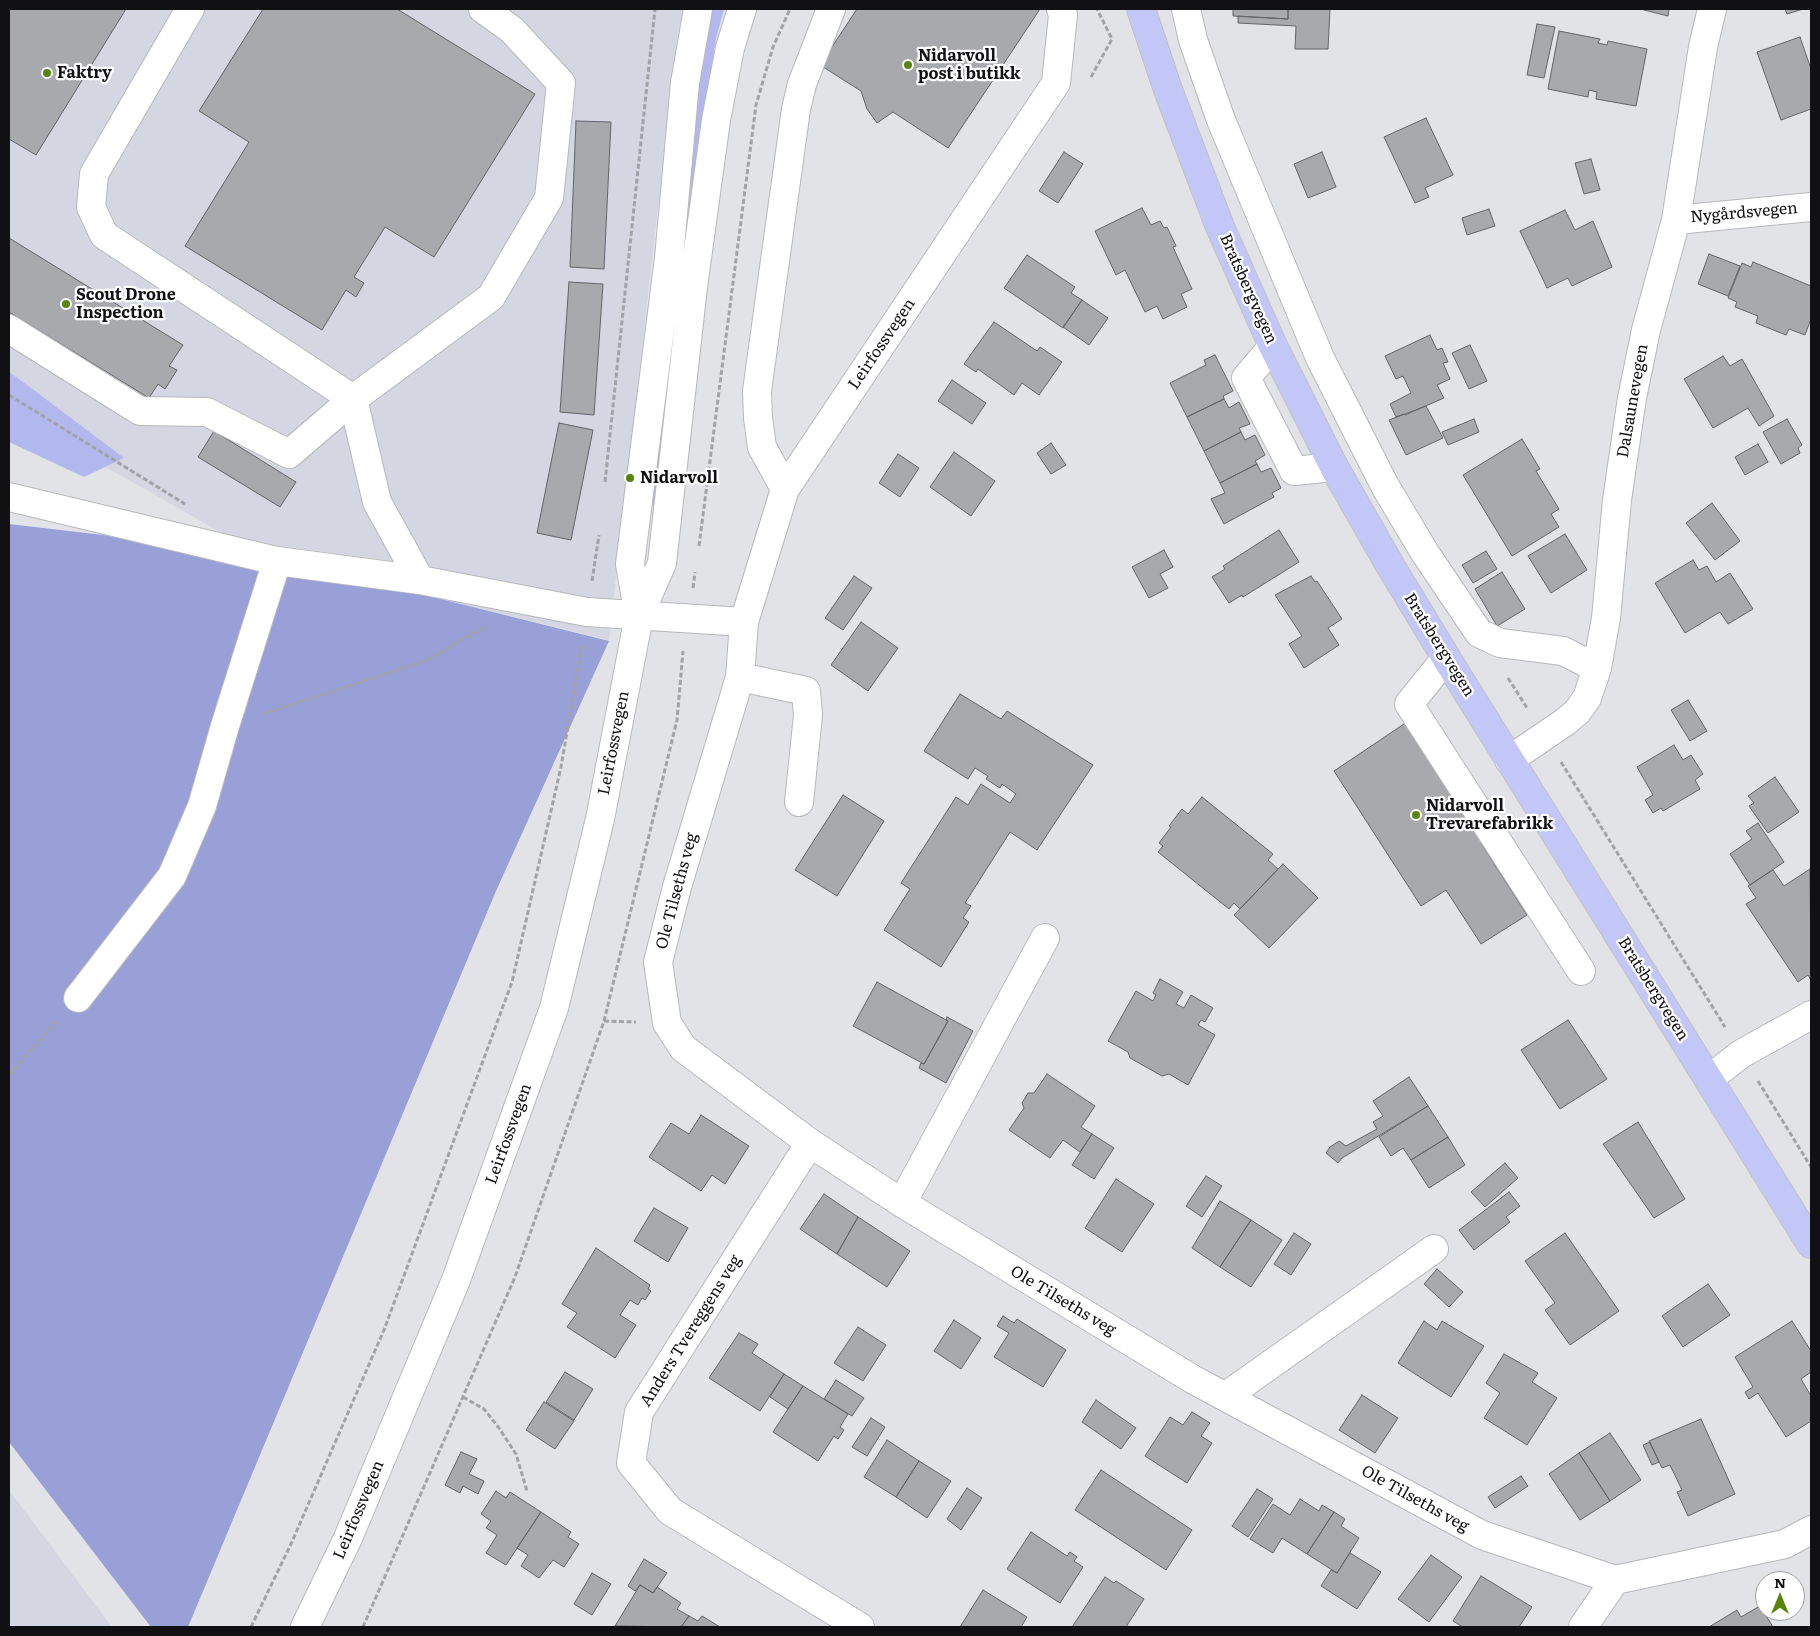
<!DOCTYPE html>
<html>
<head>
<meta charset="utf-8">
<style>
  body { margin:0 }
  #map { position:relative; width:1820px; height:1636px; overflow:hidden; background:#e2e3e7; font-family:Literata,serif }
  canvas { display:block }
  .frame { position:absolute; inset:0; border:10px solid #111113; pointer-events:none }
  .north { position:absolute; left:1755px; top:1571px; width:50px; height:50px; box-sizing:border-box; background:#fff; border:1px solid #a0a0a1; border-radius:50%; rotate:0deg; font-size:14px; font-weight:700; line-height:20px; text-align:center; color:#111113 }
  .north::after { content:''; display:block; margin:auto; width:18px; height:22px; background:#58830c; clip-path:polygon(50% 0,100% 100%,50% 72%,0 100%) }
</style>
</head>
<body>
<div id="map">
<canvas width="1820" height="1636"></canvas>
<div class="frame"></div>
<div class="north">N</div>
</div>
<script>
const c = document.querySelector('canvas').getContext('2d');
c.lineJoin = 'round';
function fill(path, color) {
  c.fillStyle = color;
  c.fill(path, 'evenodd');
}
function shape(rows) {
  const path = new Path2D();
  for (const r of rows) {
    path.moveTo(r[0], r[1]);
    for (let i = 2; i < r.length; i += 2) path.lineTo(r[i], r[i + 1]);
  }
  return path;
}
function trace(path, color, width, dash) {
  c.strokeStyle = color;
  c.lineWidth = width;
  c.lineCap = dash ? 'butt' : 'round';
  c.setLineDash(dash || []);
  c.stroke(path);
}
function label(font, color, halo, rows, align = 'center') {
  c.font = font + ' Literata,serif';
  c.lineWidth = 4.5;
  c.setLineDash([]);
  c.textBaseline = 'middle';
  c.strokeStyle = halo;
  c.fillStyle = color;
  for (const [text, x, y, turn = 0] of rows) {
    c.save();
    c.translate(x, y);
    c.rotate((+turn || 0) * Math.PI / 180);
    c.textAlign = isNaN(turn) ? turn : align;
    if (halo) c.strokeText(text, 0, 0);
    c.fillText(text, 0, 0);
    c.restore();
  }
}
fill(shape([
  [9,9,684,9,677,39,609,640,257,553,9,412],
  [9,1490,112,1627,9,1627]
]), '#d4d6e1');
fill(shape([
  [708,9,724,9,716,39,698,162,657,504,652,506,647,504,698,54],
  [9,372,23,382,124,458,84,477,9,442]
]), '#b2b8ee');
fill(shape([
  [9,524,257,553,609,641,496,891,188,1627,151,1627,9,1442]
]), '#999fd7');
const building = shape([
  [9,9,126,9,36,155,9,139,9,9],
  [263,9,397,9,535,94,434,257,385,227,354,277,364,283,356,297,346,290,322,330,185,246,249,142,199,111,263,9],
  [857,9,1040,9,948,148,893,112,877,123,867,109,861,91,820,65,857,9],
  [1233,9,1288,9,1288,19,1233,16,1233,9],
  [1288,9,1330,9,1328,49,1295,49,1296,26,1238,23,1238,16,1288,19,1288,9],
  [1640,9,1669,9,1668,16,1640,9],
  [1785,9,1803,9,1787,14,1785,9],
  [1537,24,1555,27,1544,78,1527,75,1537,24],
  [1559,31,1600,39,1598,43,1607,45,1608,41,1647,49,1636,106,1596,99,1597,92,1589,90,1588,97,1548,89,1559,31],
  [1800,37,1811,69,1811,109,1781,120,1757,52,1800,37],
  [1426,118,1453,175,1425,188,1429,197,1415,203,1384,137,1426,118],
  [576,121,611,122,604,269,570,267,576,121],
  [1064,152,1083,164,1058,203,1039,191,1064,152],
  [1322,152,1336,187,1308,198,1294,164,1322,152],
  [1591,159,1600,190,1584,194,1575,163,1591,159],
  [1142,208,1151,225,1160,221,1164,228,1167,227,1176,246,1173,247,1192,289,1181,294,1187,307,1163,319,1157,306,1145,312,1125,270,1116,275,1095,231,1142,208],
  [1489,209,1495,226,1467,235,1462,218,1489,209],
  [1565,210,1575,230,1593,221,1612,267,1572,286,1568,278,1547,288,1520,231,1565,210],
  [9,238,183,345,169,366,177,370,165,389,158,384,149,398,9,312,9,238],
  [1709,254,1740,266,1728,296,1698,284,1709,254],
  [1027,255,1075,287,1071,293,1082,300,1063,328,1004,288,1027,255],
  [1753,262,1811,286,1811,319,1805,335,1789,329,1786,335,1756,323,1758,316,1735,307,1737,302,1728,298,1742,263,1751,267,1753,262],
  [569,282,603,284,594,415,560,412,569,282],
  [1082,300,1108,318,1089,345,1063,327,1082,300],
  [994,322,1037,351,1040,347,1062,362,1039,395,1022,383,1014,395,978,369,976,372,964,364,994,322],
  [1430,335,1437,350,1442,348,1448,362,1443,363,1450,379,1437,385,1444,398,1405,415,1404,414,1396,417,1390,404,1411,393,1403,376,1396,379,1385,356,1430,335],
  [1470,345,1487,381,1469,389,1452,353,1470,345],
  [1215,355,1233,391,1223,396,1224,399,1187,417,1170,383,1206,365,1204,360,1215,355],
  [1723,356,1730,366,1742,359,1774,416,1759,426,1748,408,1713,428,1684,379,1723,356],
  [952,380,986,403,972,424,938,401,952,380],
  [1224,399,1229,408,1239,402,1250,424,1239,428,1241,432,1204,451,1187,417,1224,399],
  [1426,406,1443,438,1406,455,1389,420,1426,406],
  [1474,419,1479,432,1448,445,1442,432,1474,419],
  [1787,419,1802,445,1798,448,1800,453,1781,464,1763,432,1787,419],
  [559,423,593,430,571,540,537,533,559,423],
  [214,431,296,482,280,507,198,457,214,431],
  [1241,432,1245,440,1255,435,1265,455,1255,461,1257,464,1220,483,1204,451,1241,432],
  [1522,439,1540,469,1536,471,1559,509,1551,514,1559,527,1512,556,1463,475,1522,439],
  [1051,443,1066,465,1051,474,1037,453,1051,443],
  [1758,444,1768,462,1745,475,1735,457,1758,444],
  [954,452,995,481,971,516,930,487,954,452],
  [898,454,919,468,900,497,879,483,898,454],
  [1257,464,1261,472,1271,468,1281,488,1272,493,1274,497,1224,524,1211,499,1225,493,1220,483,1257,464],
  [1712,503,1740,541,1715,560,1686,523,1712,503],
  [1279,530,1299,562,1243,597,1242,595,1229,603,1212,577,1225,569,1223,566,1279,530],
  [1565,534,1587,570,1551,593,1528,556,1565,534],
  [1164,550,1173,567,1160,574,1168,588,1149,598,1132,567,1164,550],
  [1486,551,1497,569,1473,583,1462,565,1486,551],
  [1693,560,1699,570,1707,566,1716,582,1730,573,1753,609,1728,624,1720,612,1685,633,1655,583,1693,560],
  [1502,572,1525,609,1497,626,1475,589,1502,572],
  [854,576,872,588,843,630,825,618,854,576],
  [1311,576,1315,582,1317,581,1342,619,1328,628,1339,645,1304,668,1289,644,1302,636,1275,595,1311,576],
  [861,622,898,648,868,691,831,665,861,622],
  [960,694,1001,719,1007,711,1093,765,1037,850,1010,832,965,903,971,906,963,918,969,922,941,967,884,930,910,889,901,883,956,797,968,805,981,784,1010,803,1016,794,1002,784,1000,788,986,779,988,776,975,768,968,779,924,751,960,694],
  [1688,700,1707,731,1690,741,1671,710,1688,700],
  [1407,722,1486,840,1481,843,1527,915,1481,944,1446,890,1421,906,1334,771,1407,722],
  [1674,745,1683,760,1691,755,1703,774,1695,780,1700,789,1663,811,1661,808,1653,813,1645,800,1653,795,1637,767,1674,745],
  [1775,777,1799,812,1768,833,1749,806,1754,803,1748,796,1775,777],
  [843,795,884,821,837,896,795,870,843,795],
  [1202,797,1273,854,1268,860,1278,869,1240,909,1234,903,1229,909,1158,852,1163,846,1159,843,1171,827,1169,826,1182,809,1188,814,1202,797],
  [1758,823,1784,862,1750,885,1730,854,1752,839,1746,831,1758,823],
  [1283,864,1318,898,1269,948,1234,915,1283,864],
  [1810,869,1811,980,1808,975,1798,982,1746,904,1756,898,1748,886,1773,870,1784,886,1810,869],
  [1160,979,1183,992,1176,1004,1184,1008,1191,995,1213,1008,1205,1022,1201,1020,1198,1025,1215,1035,1188,1085,1169,1074,1162,1076,1130,1058,1128,1052,1108,1041,1136,991,1153,1001,1156,995,1153,993,1160,979],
  [877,982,948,1021,924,1064,853,1026,877,982],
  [947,1017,973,1031,946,1083,919,1068,921,1063,924,1064,948,1021,946,1020,947,1017],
  [1568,1020,1607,1079,1560,1109,1521,1050,1568,1020],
  [1047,1074,1095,1106,1081,1127,1092,1134,1080,1152,1063,1140,1050,1158,1009,1130,1024,1108,1022,1103,1028,1093,1034,1093,1047,1074],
  [1409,1077,1428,1106,1342,1158,1338,1163,1326,1153,1330,1147,1339,1141,1346,1146,1377,1129,1373,1122,1383,1116,1373,1101,1409,1077],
  [1428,1106,1448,1137,1411,1160,1403,1148,1391,1156,1379,1137,1428,1106],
  [701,1115,749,1146,725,1184,712,1175,701,1191,649,1157,671,1123,689,1134,701,1115],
  [1638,1122,1685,1199,1654,1218,1603,1144,1638,1122],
  [1092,1134,1114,1148,1094,1179,1072,1165,1092,1134],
  [1448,1137,1465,1165,1429,1188,1411,1160,1448,1137],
  [1505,1163,1518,1178,1485,1207,1471,1192,1505,1163],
  [1206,1176,1222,1186,1202,1217,1186,1206,1206,1176],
  [1116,1179,1154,1204,1122,1252,1085,1228,1116,1179],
  [1509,1192,1520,1206,1506,1217,1510,1222,1474,1250,1459,1230,1509,1192],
  [824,1194,858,1217,837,1254,800,1229,824,1194],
  [1220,1201,1251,1220,1220,1267,1192,1248,1220,1201],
  [654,1208,688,1228,668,1262,634,1241,654,1208],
  [858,1217,910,1251,887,1287,837,1254,858,1217],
  [1251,1220,1282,1240,1251,1287,1220,1267,1251,1220],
  [1294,1233,1311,1244,1291,1275,1274,1264,1294,1233],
  [1565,1233,1619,1311,1570,1345,1545,1310,1555,1303,1525,1261,1565,1233],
  [596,1248,650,1285,648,1289,651,1291,645,1300,642,1298,638,1305,630,1300,620,1315,636,1325,615,1358,567,1327,577,1313,562,1304,596,1248],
  [1437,1269,1463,1292,1449,1307,1424,1284,1437,1269],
  [1708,1284,1730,1315,1683,1347,1662,1316,1708,1284],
  [1003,1316,1014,1323,1017,1319,1066,1350,1043,1387,994,1357,1009,1333,997,1326,1003,1316],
  [954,1320,981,1338,961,1369,934,1351,954,1320],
  [1424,1321,1437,1330,1442,1321,1484,1346,1451,1397,1398,1363,1424,1321],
  [1792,1321,1811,1351,1811,1372,1801,1379,1811,1396,1811,1421,1786,1437,1758,1393,1749,1399,1745,1392,1753,1387,1735,1357,1792,1321],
  [858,1327,886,1345,863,1381,834,1363,858,1327],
  [739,1333,758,1344,752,1353,784,1374,760,1411,709,1378,739,1333],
  [1504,1354,1538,1373,1532,1382,1557,1398,1527,1445,1484,1418,1500,1393,1486,1383,1504,1354],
  [565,1372,593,1389,574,1420,546,1402,565,1372],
  [784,1374,803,1386,788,1409,770,1397,784,1374],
  [836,1380,864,1398,852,1416,824,1399,836,1380],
  [803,1386,848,1414,840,1427,844,1430,838,1439,834,1436,818,1461,773,1432,803,1386],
  [1362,1395,1398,1418,1375,1453,1339,1430,1362,1395],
  [1096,1400,1136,1428,1121,1449,1082,1422,1096,1400],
  [544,1402,574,1421,555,1449,526,1430,544,1402],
  [1192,1412,1210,1423,1201,1436,1212,1443,1187,1483,1145,1456,1170,1417,1183,1425,1192,1412],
  [871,1418,885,1427,867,1456,852,1447,871,1418],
  [1701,1419,1735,1494,1688,1516,1677,1492,1682,1490,1670,1465,1662,1468,1649,1441,1701,1419],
  [1610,1433,1641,1480,1610,1501,1579,1453,1610,1433],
  [887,1440,919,1461,896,1497,864,1477,887,1440],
  [1650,1442,1659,1462,1652,1465,1643,1445,1650,1442],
  [461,1452,477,1459,469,1474,484,1481,478,1494,463,1486,460,1493,445,1485,461,1452],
  [1579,1453,1610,1501,1580,1520,1549,1474,1579,1453],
  [919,1461,951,1481,927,1518,896,1497,919,1461],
  [1101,1470,1192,1530,1166,1570,1075,1510,1101,1470],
  [1521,1476,1528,1486,1495,1508,1488,1497,1521,1476],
  [967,1488,982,1498,961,1530,947,1519,967,1488],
  [1257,1489,1273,1499,1248,1537,1232,1526,1257,1489],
  [496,1491,506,1498,510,1492,541,1512,506,1565,486,1553,497,1535,486,1528,491,1521,481,1514,496,1491],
  [1300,1499,1319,1511,1322,1505,1334,1512,1307,1554,1282,1538,1273,1553,1250,1539,1273,1504,1290,1515,1300,1499],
  [541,1512,571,1532,568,1537,579,1544,564,1567,553,1560,539,1578,521,1566,528,1555,517,1548,541,1512],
  [1334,1512,1345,1519,1341,1526,1359,1538,1337,1573,1307,1554,1334,1512],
  [1031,1532,1067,1556,1070,1552,1077,1557,1074,1561,1083,1567,1060,1603,1007,1569,1031,1532],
  [1350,1553,1381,1572,1357,1609,1321,1586,1331,1570,1337,1573,1350,1553],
  [1431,1555,1462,1577,1429,1622,1398,1599,1431,1555],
  [644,1559,667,1573,653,1593,640,1585,635,1591,628,1586,644,1559],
  [592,1573,611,1584,592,1615,574,1604,592,1573],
  [1481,1576,1532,1607,1519,1627,1463,1627,1453,1621,1481,1576],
  [1105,1577,1114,1583,1116,1581,1144,1599,1126,1627,1072,1627,1105,1577],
  [640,1585,653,1593,657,1587,681,1603,677,1609,689,1616,681,1627,615,1626,640,1585],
  [983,1590,1027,1617,1021,1627,960,1627,983,1590],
  [1760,1606,1773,1627,1709,1627,1737,1610,1741,1617,1760,1606],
  [689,1616,698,1621,702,1616,720,1627,681,1627,689,1616]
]);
fill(building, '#a8a9ac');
trace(building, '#636467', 1);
const minor = shape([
  [190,9,94,174,91,207,104,235,353,399,491,297,549,198,561,83,512,30,483,9],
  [1186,9,1193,40,1221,120,1320,358,1385,486,1425,553,1479,633,1500,643,1563,651,1597,668],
  [1676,220,1811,207],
  [9,329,140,411,207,412,289,454,353,399,377,502,420,580],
  [1273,346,1246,378,1294,471,1334,467],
  [785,489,762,447,758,418,757,391,796,109,802,84,831,9],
  [9,497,277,561,420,580,587,612,744,622,740,677,677,887,658,962,667,1023,683,1048,810,1143,902,1203,1194,1380,1482,1535,1615,1580,1785,1544,1811,1530],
  [639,616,630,564,669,258,685,83,698,9],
  [744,622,785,489,1056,83,1063,15,1061,9],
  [1446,658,1409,704,1581,971],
  [740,677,806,691,808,715,799,802],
  [1509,760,1565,722,1577,712,1587,698,1597,668,1606,618,1617,500,1632,398,1646,330,1676,220,1703,47,1712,9],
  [78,998,172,876,202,806,225,726,277,561],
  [1709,1079,1741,1054,1811,1015],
  [810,1143,639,1412,631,1463,670,1511,860,1627],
  [902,1203,1045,938],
  [1226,1396,1434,1249],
  [305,1627,348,1538,456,1280,554,1008,600,819,639,616,662,563,693,287,716,120,730,48,742,9],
  [1583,1627,1615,1580]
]);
const major = shape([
  [1141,9,1168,90,1220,227,1273,346,1334,467,1391,567,1450,664,1811,1244]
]);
trace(minor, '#b7b8bc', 30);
trace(major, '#c1c1c2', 30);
trace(shape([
  [1091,77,1112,39,1097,9],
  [9,395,185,504],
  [605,482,655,9],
  [699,546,756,105,773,47,790,9],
  [592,581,599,535],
  [693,588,695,572],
  [1508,678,1527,708],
  [263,714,425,661,487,626],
  [1561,762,1725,1027],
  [604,1021,636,1022],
  [9,1075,57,1021],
  [1758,1081,1811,1167],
  [463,1397,484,1409,499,1428,516,1454,527,1491],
  [251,1627,291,1544,384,1330,512,982,561,767,582,644],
  [363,1627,515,1277,604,1021,677,720,683,651]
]), '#a2a3a6', 3, [5, 2.5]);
trace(minor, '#fff', 28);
trace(major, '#c3c7f8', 28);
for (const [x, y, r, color] of [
  [908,65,5,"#58830c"],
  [47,73,5,"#58830c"],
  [66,304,5,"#58830c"],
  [630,478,5,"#58830c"],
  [1416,815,5,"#58830c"]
]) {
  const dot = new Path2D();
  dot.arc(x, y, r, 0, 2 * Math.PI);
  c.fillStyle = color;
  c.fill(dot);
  trace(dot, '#fff', 2);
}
label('bold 16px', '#111113', '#fff', [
  ["Nidarvoll",918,56],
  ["post i butikk",918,74],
  ["Faktry",57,73],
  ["Scout Drone",76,295],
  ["Inspection",76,313],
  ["Nidarvoll",640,478],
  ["Nidarvoll",1426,806],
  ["Trevarefabrikk",1426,824]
], 'left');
label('16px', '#111113', '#fff', [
  ["Nygårdsvegen",1744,213,-5],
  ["Bratsbergvegen",1248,289,66],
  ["Leirfossvegen",882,344,-56],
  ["Dalsaunevegen",1633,401,-80],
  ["Bratsbergvegen",1439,645,58],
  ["Leirfossvegen",614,743,-79],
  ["Ole Tilseths veg",677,891,-75],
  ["Bratsbergvegen",1653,989,58],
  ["Leirfossvegen",509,1134,-70],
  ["Ole Tilseths veg",1063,1301,31],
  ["Anders Tvereggens veg",691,1331,-58],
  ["Ole Tilseths veg",1415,1499,29],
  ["Leirfossvegen",359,1510,-67]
]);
</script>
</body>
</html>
